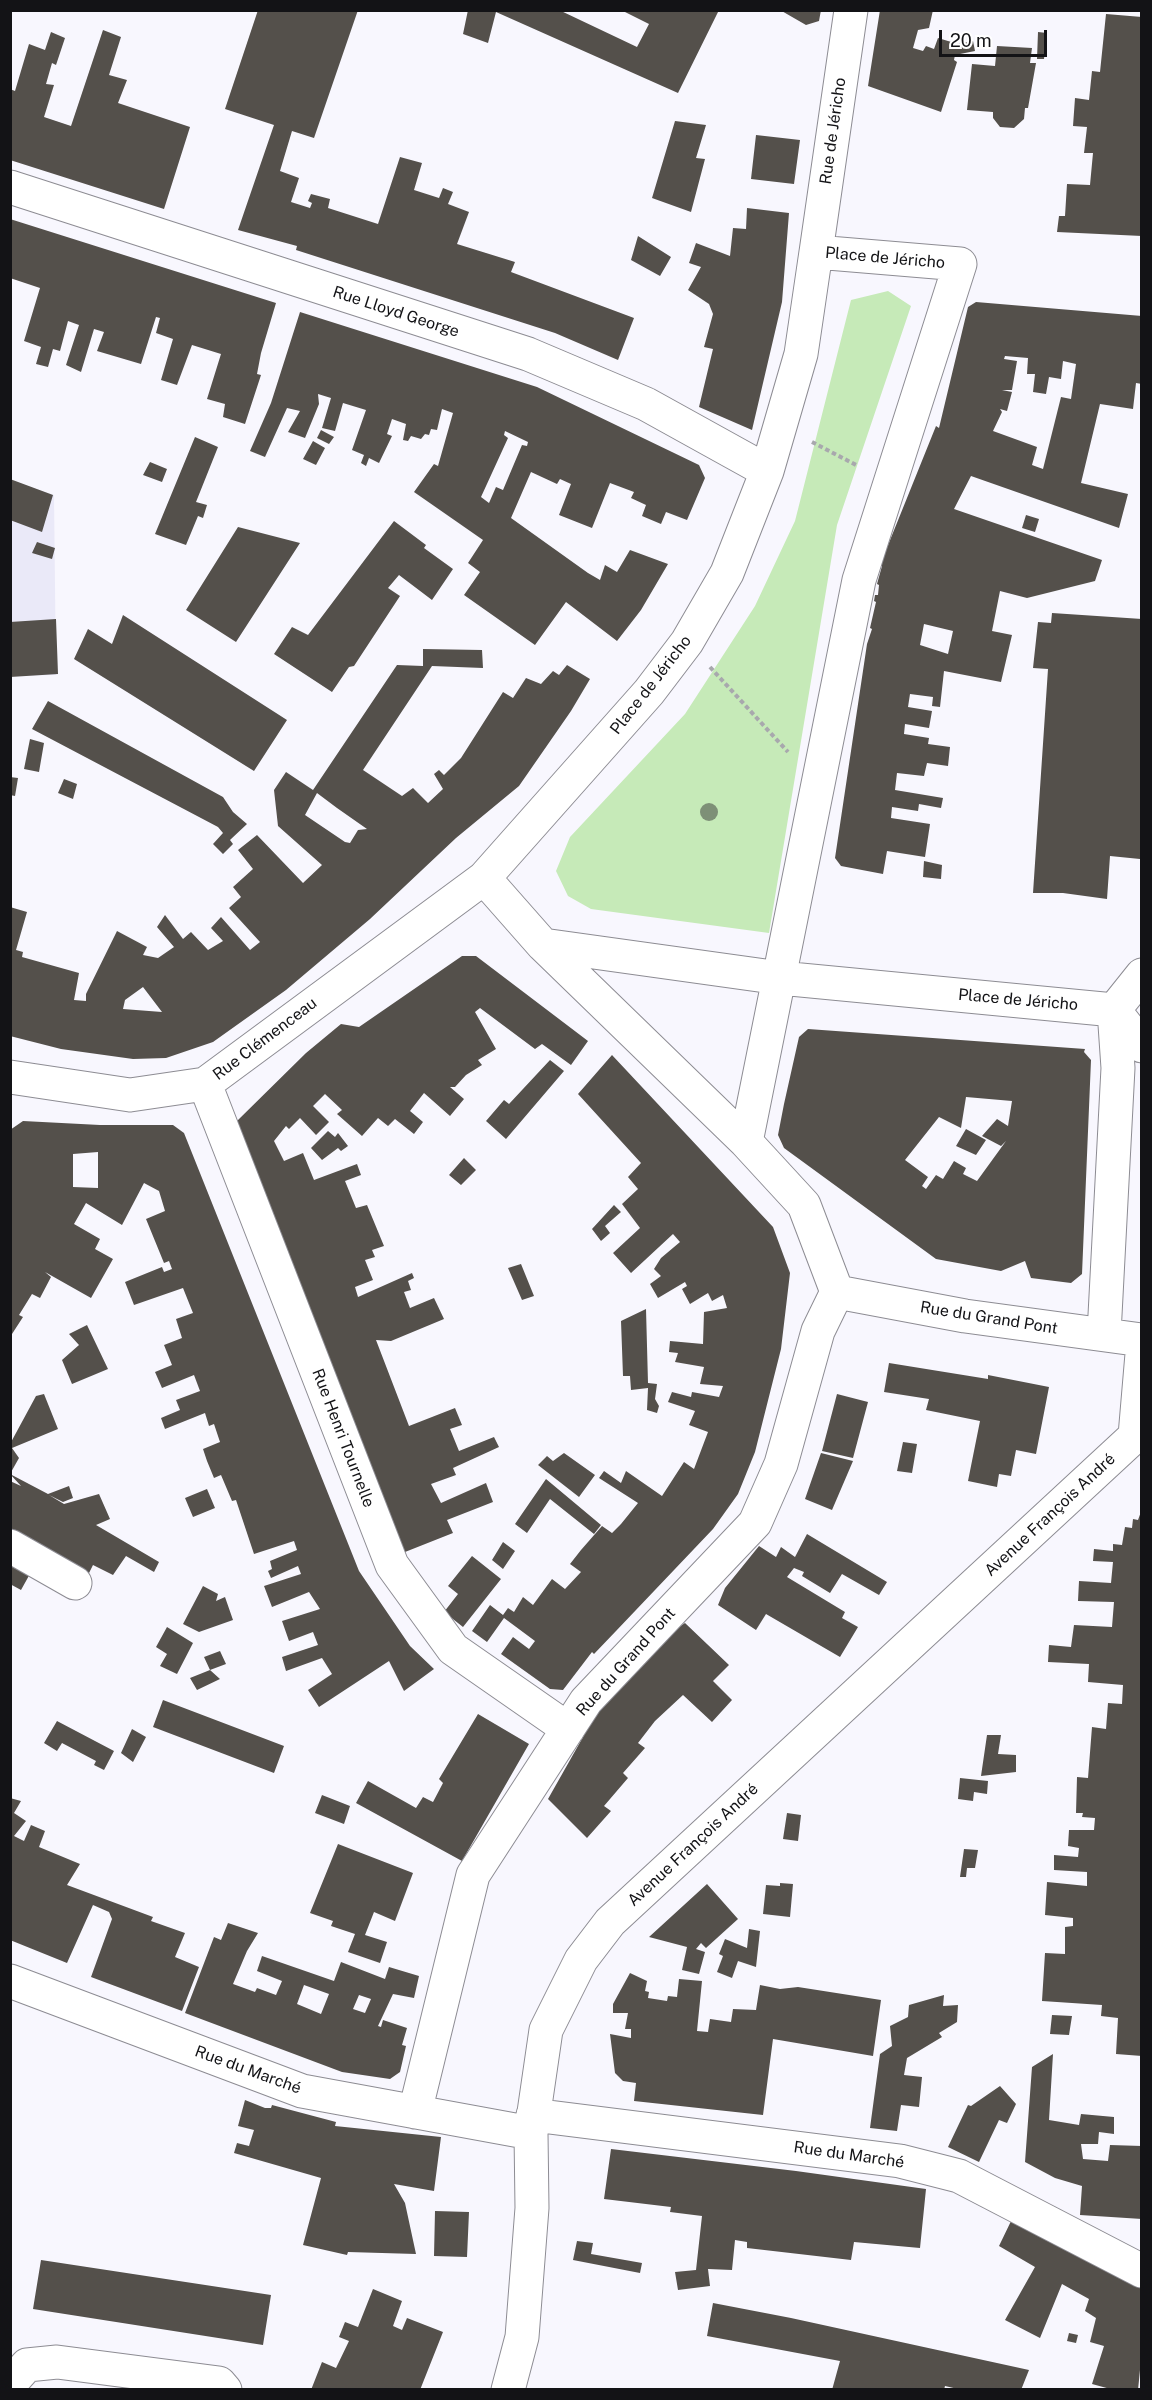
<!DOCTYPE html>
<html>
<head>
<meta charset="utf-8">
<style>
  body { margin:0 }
  #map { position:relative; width:1152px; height:2400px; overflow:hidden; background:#f8f7fe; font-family:"Public Sans",sans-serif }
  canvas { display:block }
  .frame { position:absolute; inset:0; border:12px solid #131316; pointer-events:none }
  .scale { position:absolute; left:939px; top:30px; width:108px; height:27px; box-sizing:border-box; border:3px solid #131316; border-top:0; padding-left:8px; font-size:18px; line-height:21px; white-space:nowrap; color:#131316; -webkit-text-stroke:4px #fff; paint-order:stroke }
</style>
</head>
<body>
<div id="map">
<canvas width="1152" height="2400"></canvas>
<div class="frame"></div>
<div class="scale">20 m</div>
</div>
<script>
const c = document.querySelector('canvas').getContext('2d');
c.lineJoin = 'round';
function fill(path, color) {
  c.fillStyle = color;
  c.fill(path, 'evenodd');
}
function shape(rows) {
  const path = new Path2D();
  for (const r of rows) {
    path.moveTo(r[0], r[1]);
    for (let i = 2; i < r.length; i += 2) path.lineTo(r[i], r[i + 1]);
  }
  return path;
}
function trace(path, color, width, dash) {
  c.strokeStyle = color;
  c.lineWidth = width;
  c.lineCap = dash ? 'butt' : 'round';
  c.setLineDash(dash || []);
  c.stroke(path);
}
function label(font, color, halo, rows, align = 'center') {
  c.font = font + ' "Public Sans",sans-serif';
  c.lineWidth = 6;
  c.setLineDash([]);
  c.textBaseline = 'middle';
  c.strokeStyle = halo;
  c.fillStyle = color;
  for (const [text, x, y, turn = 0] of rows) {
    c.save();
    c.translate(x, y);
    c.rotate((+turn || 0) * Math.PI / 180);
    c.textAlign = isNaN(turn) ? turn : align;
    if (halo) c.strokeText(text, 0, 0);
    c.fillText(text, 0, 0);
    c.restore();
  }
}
fill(shape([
  [10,480,54,495,56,675,11,676]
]), '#eae9f8');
fill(shape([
  [888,291,911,306,837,525,769,933,591,909,568,896,556,871,570,837,685,714,755,606,795,521,851,300]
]), '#c6eab8');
fill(shape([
  [258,10,358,10,314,138,292,131,280,171,299,178,291,202,310,208,312,203,308,201,311,194,330,199,328,208,378,224,400,157,422,163,414,190,439,198,443,188,453,192,448,204,469,212,457,244,515,262,511,272,634,318,618,360,555,333,296,250,297,246,238,230,274,125,225,109],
  [468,10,559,10,637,47,649,24,621,10,719,10,678,93,496,12,488,43,463,34],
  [780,10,821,10,819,21,806,25],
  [880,10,933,10,929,28,918,30,913,48,923,51,926,46,934,49,938,38,958,44,973,41,975,51,955,55,954,60,957,62,941,112,868,86],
  [1106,14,1142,17,1142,236,1057,232,1059,216,1065,216,1067,184,1090,185,1093,153,1084,153,1087,127,1073,126,1075,98,1089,100,1092,71,1100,72],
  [103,30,121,37,109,75,127,80,118,103,190,127,164,209,10,160,10,89,15,91,29,44,45,50,51,32,65,38,56,65,52,63,46,84,54,85,44,117,71,126],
  [1038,32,1047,33,1044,59,1037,59],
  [997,46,1032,48,1030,63,1036,63,1028,108,1025,108,1024,119,1014,128,1000,127,993,118,993,112,967,110,972,64,995,66],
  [675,121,706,125,696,158,705,159,691,212,652,198],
  [756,135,800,140,794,184,751,179],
  [747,208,789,213,782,302,752,430,699,407,713,349,704,347,713,314,709,304,688,290,701,267,689,263,696,243,730,256,733,228,746,229],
  [10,219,276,303,261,353,257,374,261,375,245,424,223,417,225,404,207,399,221,354,192,345,177,385,161,380,173,339,156,333,160,318,156,317,141,364,97,351,104,332,94,329,81,372,66,365,79,325,68,321,60,351,53,349,48,367,36,364,41,347,24,341,40,288,10,278],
  [638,236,671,257,660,276,631,260],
  [976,302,1142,316,1142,384,1136,383,1133,409,1100,404,1081,483,1128,494,1119,528,971,476,954,509,1102,560,1095,581,1027,598,1000,591,992,631,1012,635,1001,682,944,671,940,707,932,706,933,697,910,694,908,707,932,711,929,728,905,724,904,734,929,738,928,744,950,747,948,766,927,763,924,776,897,773,895,790,943,798,941,808,919,804,918,811,892,807,891,818,930,824,925,857,887,851,883,874,841,866,835,858,867,644,872,629,870,628,876,602,874,601,875,595,878,595,879,585,877,584,882,566,880,565,936,426,939,428,968,307],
  [1005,356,1028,358,1027,374,1035,374,1033,392,1046,394,1049,377,1061,379,1063,361,1076,364,1071,399,1061,397,1043,469,1032,465,1037,447,993,431,1002,412,1000,409,1007,411,1012,392,1002,390,1012,390,1017,361,1004,359],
  [924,624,953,631,948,654,920,645],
  [300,312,537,387,699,465,705,478,687,520,666,512,661,524,642,516,646,505,631,498,634,492,610,483,592,528,559,515,571,484,560,479,557,484,531,472,511,518,588,573,600,580,605,565,617,572,630,550,668,564,641,610,617,641,566,602,535,645,464,595,480,572,468,563,483,540,414,492,434,464,438,466,453,413,442,409,437,430,431,429,429,435,425,434,421,439,411,436,408,441,403,440,406,424,392,419,387,434,392,436,379,463,369,458,366,466,361,463,364,455,352,450,366,410,343,403,335,431,322,428,331,398,318,394,319,404,305,438,288,432,300,411,287,408,265,457,250,451,271,403],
  [505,431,528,442,527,446,522,445,503,490,496,487,489,503,481,497,508,438,504,435],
  [321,430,334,437,329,444,317,438],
  [195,437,218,447,196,502,207,505,203,518,198,516,186,545,155,534],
  [313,441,325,448,316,465,303,459],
  [150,462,167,469,162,482,143,475],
  [10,479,53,495,42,532,10,520],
  [1026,515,1039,519,1035,532,1022,528],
  [394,521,426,545,424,548,453,569,432,600,399,575,388,588,400,596,354,666,349,667,332,692,274,654,292,627,308,635],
  [238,527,300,543,236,642,186,610],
  [37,542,55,548,52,559,32,553],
  [1052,613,1142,619,1140,859,1110,856,1107,899,1063,893,1033,893,1048,669,1033,668,1038,622,1051,623],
  [123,615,287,720,254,771,74,659,88,629,112,644],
  [56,619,58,674,10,677,10,622],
  [423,649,482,650,483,668,432,666,363,770,402,796,413,788,428,803,443,789,434,774,439,770,444,775,461,758,503,692,513,698,526,678,541,684,553,671,559,675,567,665,590,679,571,711,519,786,456,838,370,919,286,990,213,1042,166,1058,133,1059,61,1049,10,1036,10,907,27,912,16,950,23,952,22,957,79,973,74,1000,86,1001,86,994,117,931,147,947,143,955,158,958,174,947,157,927,165,915,183,939,191,932,208,950,223,941,211,928,221,917,250,950,260,942,229,908,241,897,233,887,253,869,238,850,257,835,303,883,322,865,278,826,274,790,286,772,313,790,397,665,423,666],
  [317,793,337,808,367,829,358,830,350,843,345,842,305,815],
  [143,987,162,1012,123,1009,125,1000],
  [48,701,223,797,233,812,247,824,230,840,233,844,223,854,213,844,223,833,218,827,32,729],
  [30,739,44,743,39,772,24,769],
  [10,777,18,778,15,796,10,795],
  [64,779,77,784,73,799,58,793],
  [924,861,942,865,941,879,923,877],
  [462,956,476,956,588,1041,571,1065,542,1044,535,1049,480,1008,475,1012,496,1049,478,1060,482,1065,466,1075,455,1087,450,1087,464,1099,450,1116,424,1093,410,1111,423,1122,414,1134,395,1119,388,1126,378,1118,362,1136,337,1114,342,1110,325,1094,313,1106,329,1122,316,1135,300,1118,289,1129,286,1126,274,1141,284,1161,303,1153,314,1180,357,1164,361,1175,345,1181,356,1208,367,1205,384,1246,372,1250,375,1257,365,1260,373,1280,355,1287,358,1297,412,1273,414,1278,408,1281,411,1290,404,1292,410,1308,434,1298,444,1319,391,1341,376,1340,409,1426,455,1408,462,1425,450,1429,459,1451,494,1437,499,1447,453,1468,456,1475,431,1484,441,1503,486,1483,493,1502,447,1520,453,1533,405,1552,236,1133,238,1120,306,1053,341,1024,359,1027],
  [808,1029,1085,1049,1084,1052,1091,1060,1082,1274,1071,1283,1031,1278,1025,1261,1001,1271,936,1259,784,1148,778,1135,784,1104,799,1037],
  [966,1097,1012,1101,1008,1126,997,1119,982,1136,1001,1146,1006,1141,977,1181,963,1174,966,1168,954,1161,943,1179,936,1175,926,1189,922,1186,928,1177,905,1160,939,1117,961,1128],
  [612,1055,773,1227,790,1273,781,1349,755,1452,738,1494,713,1529,616,1631,594,1654,592,1652,563,1690,550,1689,501,1654,513,1637,529,1649,535,1641,504,1618,487,1642,472,1631,490,1605,503,1615,508,1608,514,1612,523,1597,533,1605,552,1579,565,1589,581,1572,570,1564,581,1550,602,1526,612,1533,621,1524,638,1503,599,1478,604,1471,621,1483,626,1471,662,1496,684,1462,694,1469,708,1432,689,1425,695,1411,668,1402,672,1392,691,1397,692,1392,719,1397,723,1386,700,1384,704,1367,675,1362,678,1353,669,1352,670,1341,703,1344,704,1312,727,1308,723,1295,712,1301,708,1293,690,1304,682,1289,687,1286,685,1282,658,1298,650,1284,661,1276,654,1269,661,1258,680,1242,673,1234,631,1273,613,1253,640,1228,622,1204,638,1189,628,1177,641,1163,578,1094],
  [550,1060,564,1071,506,1139,486,1121,504,1100,509,1104],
  [23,1121,100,1125,173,1125,184,1133,359,1571,410,1646,434,1669,404,1691,389,1661,319,1707,308,1690,332,1674,322,1658,286,1671,282,1657,318,1645,313,1632,289,1641,282,1621,320,1609,309,1592,272,1607,264,1586,301,1574,298,1566,271,1578,268,1571,272,1569,270,1561,297,1550,294,1541,254,1554,236,1500,232,1501,221,1475,214,1478,207,1461,203,1449,220,1442,214,1424,209,1426,205,1413,165,1429,161,1418,180,1410,176,1400,200,1391,194,1375,162,1388,155,1372,172,1365,164,1345,182,1338,176,1319,193,1313,183,1288,134,1305,125,1282,162,1267,164,1272,172,1269,169,1261,164,1263,146,1219,165,1211,159,1191,144,1183,122,1225,86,1203,74,1224,100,1239,95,1249,113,1259,91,1298,45,1272,51,1277,40,1298,32,1294,19,1315,23,1317,12,1334,10,1333,10,1130],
  [98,1152,98,1188,73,1187,73,1154],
  [966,1129,986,1140,976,1155,956,1146],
  [328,1131,335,1137,338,1133,348,1146,341,1151,338,1148,322,1160,311,1148],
  [464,1158,476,1170,461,1185,449,1175],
  [614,1205,621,1212,605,1226,610,1233,601,1241,592,1229],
  [521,1264,534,1296,522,1300,508,1268],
  [646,1309,648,1383,657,1384,655,1399,659,1406,657,1413,647,1410,648,1388,631,1390,630,1376,623,1376,621,1321],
  [87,1325,108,1369,72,1384,62,1360,79,1345,69,1334],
  [889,1363,988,1379,988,1375,1049,1387,1036,1454,1016,1450,1011,1476,999,1474,997,1487,968,1481,980,1421,926,1410,929,1399,884,1392],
  [44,1394,58,1429,12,1448,19,1458,10,1474,10,1444,36,1396],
  [837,1394,868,1402,853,1458,822,1451],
  [903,1442,917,1444,912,1473,897,1471],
  [564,1453,595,1475,579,1497,538,1465,547,1456,553,1461],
  [821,1453,853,1461,832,1510,805,1499],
  [10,1474,48,1494,69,1486,73,1498,63,1502,49,1495,64,1504,99,1494,110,1519,96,1525,159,1562,154,1572,126,1556,113,1575,93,1565,87,1577,10,1537,10,1481,21,1486],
  [546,1479,601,1525,594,1534,550,1499,527,1533,515,1524],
  [207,1489,215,1508,193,1517,185,1498],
  [1142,1509,1142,2056,1116,2054,1118,2018,1101,2016,1102,2005,1042,2001,1045,1953,1065,1954,1065,1927,1073,1926,1073,1918,1045,1915,1047,1882,1087,1886,1087,1872,1054,1870,1054,1855,1078,1857,1079,1848,1068,1846,1069,1830,1094,1830,1095,1818,1082,1817,1083,1813,1076,1813,1077,1777,1088,1778,1092,1727,1106,1729,1108,1703,1122,1704,1123,1685,1088,1682,1089,1664,1048,1662,1049,1645,1071,1647,1074,1625,1112,1627,1114,1602,1078,1601,1079,1581,1111,1583,1113,1562,1093,1561,1094,1549,1113,1551,1113,1544,1122,1545,1125,1527,1132,1528,1133,1519,1138,1520],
  [807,1534,887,1582,879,1595,842,1574,830,1593,802,1576,804,1572,794,1568,787,1577,845,1612,842,1618,858,1627,840,1657,766,1614,756,1630,718,1605,725,1588,759,1546,776,1557,781,1547,795,1557],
  [503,1542,515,1551,503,1569,492,1560],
  [472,1556,501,1579,463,1627,444,1612,458,1594,448,1586],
  [10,1563,31,1572,21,1590,10,1584],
  [203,1586,218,1594,216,1601,225,1597,233,1620,199,1632,183,1624],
  [685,1623,729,1665,713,1681,732,1700,712,1722,683,1695,655,1721,638,1743,645,1748,623,1773,628,1778,604,1806,611,1811,587,1838,548,1799,600,1707,667,1635],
  [167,1627,193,1643,177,1674,160,1666,167,1654,156,1647],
  [220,1651,226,1664,210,1670,204,1657],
  [210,1670,220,1679,197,1690,190,1678],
  [163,1700,284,1746,274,1773,153,1727],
  [478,1714,529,1744,462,1861,356,1803,368,1781,416,1808,423,1797,433,1802,443,1783,439,1779],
  [57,1721,114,1751,104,1770,94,1765,96,1761,62,1743,57,1751,44,1743],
  [132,1729,146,1737,133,1762,121,1753],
  [987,1735,1001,1735,998,1754,1016,1755,1016,1772,981,1776],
  [960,1778,988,1781,987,1794,974,1792,973,1801,958,1799],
  [322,1795,350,1806,344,1824,315,1813],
  [10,1798,21,1801,14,1813,26,1821,14,1836,24,1841,31,1825,45,1831,39,1847,80,1864,67,1885,153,1917,151,1921,185,1933,175,1957,199,1967,182,2011,91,1977,112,1919,109,1912,93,1905,67,1963,10,1940],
  [787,1813,801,1815,798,1841,783,1839],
  [338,1844,413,1873,395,1921,374,1912,365,1935,387,1942,380,1963,348,1952,355,1934,331,1926,333,1921,310,1913],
  [964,1849,978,1850,975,1868,967,1868,966,1877,960,1877],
  [780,1883,793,1884,790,1917,763,1914,766,1885,780,1886],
  [707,1884,738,1919,706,1948,701,1943,696,1949,705,1952,699,1974,682,1970,687,1947,649,1937],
  [228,1923,258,1933,247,1951,233,1984,255,1992,257,1988,276,1995,282,1981,257,1971,262,1956,334,1981,341,1962,385,1979,389,1967,419,1976,414,1998,393,1994,378,2026,381,2027,383,2020,407,2028,402,2045,406,2046,400,2072,390,2079,342,2072,185,2013,214,1937,221,1940],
  [304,1985,329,1994,321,2014,297,2004],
  [359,1995,371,1999,365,2013,353,2009],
  [749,1929,760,1931,756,1967,738,1961,732,1978,717,1972,723,1956,719,1954,725,1939,747,1948],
  [630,1973,647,1981,645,1991,649,1992,648,1998,667,2001,668,1996,677,1997,679,1979,702,1981,697,2031,708,2032,710,2019,731,2022,733,2009,756,2010,760,1985,780,1989,798,1987,881,2000,873,2056,773,2039,763,2115,634,2101,636,2083,623,2081,615,2073,610,2034,631,2038,631,2029,625,2029,628,2013,613,2013,613,2004],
  [944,1995,943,2006,958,2005,957,2022,939,2033,942,2037,907,2058,904,2075,922,2077,919,2107,901,2105,897,2131,870,2128,880,2054,892,2046,890,2026,908,2017,909,2005],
  [1052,2015,1072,2016,1069,2035,1050,2034],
  [1053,2054,1049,2120,1079,2125,1081,2114,1114,2117,1114,2134,1099,2132,1098,2144,1081,2144,1083,2159,1108,2161,1110,2145,1142,2146,1142,2219,1080,2215,1082,2186,1055,2178,1025,2162,1032,2067],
  [1000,2086,1016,2104,1007,2123,999,2120,979,2162,948,2147,968,2105,971,2106],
  [245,2100,265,2108,271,2108,272,2105,336,2122,335,2126,441,2137,434,2191,394,2184,405,2203,416,2254,348,2252,347,2255,303,2245,321,2178,234,2153,237,2143,249,2146,254,2130,238,2126],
  [611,2149,796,2171,926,2189,920,2248,854,2242,851,2260,747,2248,747,2242,735,2240,732,2270,708,2269,710,2286,678,2290,675,2272,696,2270,702,2216,670,2212,671,2207,604,2199],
  [435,2211,469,2212,467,2257,434,2256],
  [1013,2217,1139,2285,1142,2290,1142,2350,1138,2390,1114,2390,1092,2384,1104,2346,1090,2342,1096,2318,1085,2311,1089,2299,1062,2284,1040,2338,1005,2320,1035,2267,999,2246],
  [577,2241,593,2243,591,2254,642,2263,640,2273,573,2260],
  [41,2260,271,2295,263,2345,33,2309],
  [373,2289,402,2301,393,2326,402,2330,407,2318,443,2332,420,2390,311,2390,322,2362,336,2368,349,2341,339,2337,345,2322,358,2327],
  [713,2303,791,2318,1029,2370,1021,2390,962,2390,945,2386,944,2390,832,2390,840,2361,707,2336],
  [1069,2333,1078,2335,1076,2343,1067,2341]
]), '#54504b');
const minor = shape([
  [10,187,528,354,646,404,767,471],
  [816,252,851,10],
  [543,945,780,978,1114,1010,1142,1046],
  [10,1077,130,1095,205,1084,484,878,649,692,687,642,727,573,767,471,801,354,816,252,960,264,859,580,746,1142],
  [205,1084,392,1565,453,1649,568,1729],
  [837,1292,965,1316,1142,1340],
  [1104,1334,1118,1068,1114,1010,1142,975],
  [1135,1436,1142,1354],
  [10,1546,75,1583],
  [10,1981,302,2091,531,2133],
  [415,2112,473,1875,586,1701,755,1523,781,1464,818,1331,837,1292,804,1205,746,1142,543,945,484,878],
  [533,2115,900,2161,959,2176,1142,2271],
  [10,2384,27,2365,57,2362,219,2383,225,2390],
  [508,2390,522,2337,532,2208,531,2133,546,2030,581,1960,610,1922,1135,1436]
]);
trace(minor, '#8d8c93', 35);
trace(shape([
  [812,442,858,466],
  [710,667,788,752]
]), '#a8a8ad', 4, [4.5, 3]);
trace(minor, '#fff', 33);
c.fillStyle = '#7e9077';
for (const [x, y] of [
  [709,812]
]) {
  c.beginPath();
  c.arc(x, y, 9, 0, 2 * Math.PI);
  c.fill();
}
label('16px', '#131316', '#fff', [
  ["Rue de Jéricho",833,131,-82],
  ["Place de Jéricho",885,258,5],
  ["Rue Lloyd George",396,312,18],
  ["Place de Jéricho",651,685,-52],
  ["Place de Jéricho",1018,1000,5],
  ["Rue Clémenceau",265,1039,-37],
  ["Rue du Grand Pont",989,1318,9],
  ["Rue Henri Tournelle",343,1438,69],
  ["Avenue François André",1050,1515,-43],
  ["Rue du Grand Pont",626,1662,-48],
  ["Avenue François André",693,1845,-43],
  ["Rue du Marché",248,2070,20],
  ["Rue du Marché",849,2155,8]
]);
</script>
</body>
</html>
